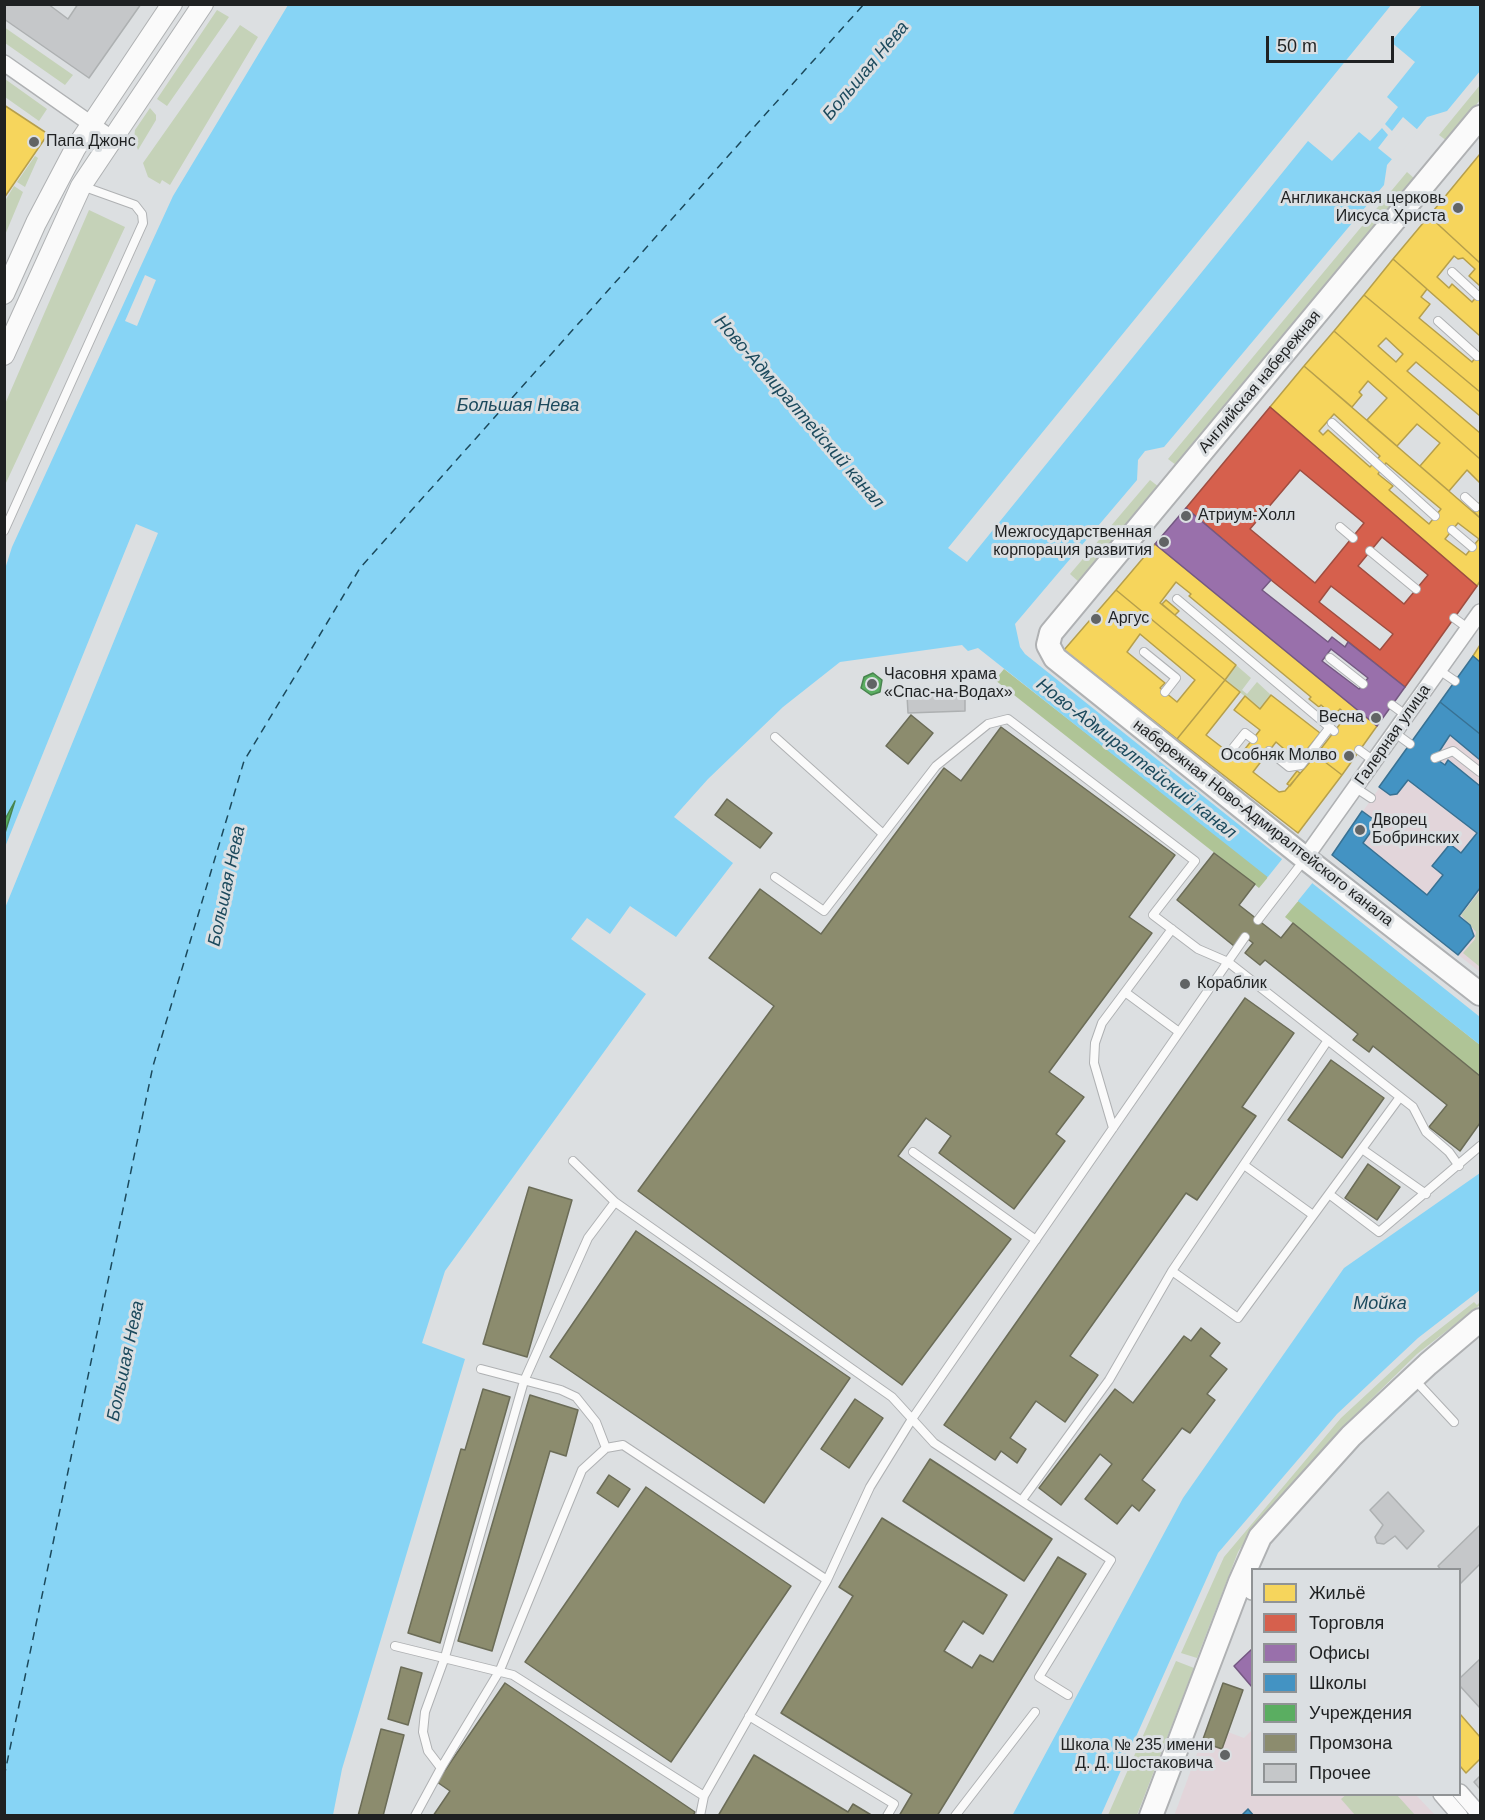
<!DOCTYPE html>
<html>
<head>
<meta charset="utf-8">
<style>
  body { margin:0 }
  #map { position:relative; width:1485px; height:1820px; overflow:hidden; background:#dcdfe1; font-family:Helvetica,sans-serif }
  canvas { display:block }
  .frame { position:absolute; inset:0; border:6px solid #1f2122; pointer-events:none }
  .legend { position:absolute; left:1251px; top:1568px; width:210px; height:228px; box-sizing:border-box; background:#dbdfe2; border:2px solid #909395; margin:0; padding:8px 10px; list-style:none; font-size:18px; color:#1f2122 }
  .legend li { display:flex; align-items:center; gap:12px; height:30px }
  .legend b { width:30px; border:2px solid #909395 }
  .scale { position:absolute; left:1266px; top:36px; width:128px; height:27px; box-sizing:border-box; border:3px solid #1f2122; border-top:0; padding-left:8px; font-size:18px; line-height:21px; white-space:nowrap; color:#1f2122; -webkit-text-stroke:4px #dbdfe2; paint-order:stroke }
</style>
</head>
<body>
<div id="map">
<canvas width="1485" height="1820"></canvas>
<div class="frame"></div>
<ul class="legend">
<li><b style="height:16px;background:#f6d55c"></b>Жильё</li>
<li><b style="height:16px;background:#d6604d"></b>Торговля</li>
<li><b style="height:16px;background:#9970ab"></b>Офисы</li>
<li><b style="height:16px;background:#4393c3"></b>Школы</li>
<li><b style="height:16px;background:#5aae61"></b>Учреждения</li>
<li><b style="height:16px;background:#8c8c6e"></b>Промзона</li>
<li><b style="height:16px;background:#c5c7c9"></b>Прочее</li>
</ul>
<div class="scale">50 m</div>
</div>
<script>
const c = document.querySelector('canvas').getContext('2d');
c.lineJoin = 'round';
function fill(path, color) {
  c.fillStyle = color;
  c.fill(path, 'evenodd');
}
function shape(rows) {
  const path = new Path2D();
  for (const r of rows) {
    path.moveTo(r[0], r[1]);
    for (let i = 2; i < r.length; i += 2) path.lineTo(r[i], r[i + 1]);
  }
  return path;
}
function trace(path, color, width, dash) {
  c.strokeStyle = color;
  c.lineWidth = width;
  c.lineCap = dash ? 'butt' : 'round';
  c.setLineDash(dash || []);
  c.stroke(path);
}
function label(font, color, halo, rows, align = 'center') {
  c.font = font + ' Helvetica,sans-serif';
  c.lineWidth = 6;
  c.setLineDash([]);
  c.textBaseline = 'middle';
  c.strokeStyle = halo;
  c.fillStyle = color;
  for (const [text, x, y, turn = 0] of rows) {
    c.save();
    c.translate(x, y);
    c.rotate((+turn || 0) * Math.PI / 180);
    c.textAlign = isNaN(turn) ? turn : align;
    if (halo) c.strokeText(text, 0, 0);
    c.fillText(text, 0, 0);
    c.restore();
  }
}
fill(shape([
  [1440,702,1480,734,1480,972,1332,855],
  [1223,1683,1243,1690,1228,1732,1244,1738,1252,1730,1252,1794,1416,1795,1435,1815,1174,1816]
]), '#e2d5da');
fill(shape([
  [217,10,229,17,167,106,157,99],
  [240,25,258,37,170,185,162,180,160,184,148,177,143,163],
  [4,27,73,75,65,85,5,43],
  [5,79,47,109,39,121,5,97],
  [1480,85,1480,100,1447,141,1439,135],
  [150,108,156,115,156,120,138,150,134,139,135,130],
  [35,156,38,158,25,187,17,182],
  [1407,172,1415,179,1176,465,1168,459],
  [14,186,23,192,5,235,5,201],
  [89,210,125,227,5,485,5,404],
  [1150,480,1159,487,1079,582,1070,574],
  [1236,665,1251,678,1242,690,1247,694,1257,682,1271,695,1260,709,1225,680],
  [1480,891,1480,967,1463,953,1475,939,1476,932,1461,915],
  [1474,1302,1477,1305,1480,1302,1480,1305,1417,1354,1346,1424,1252,1530,1238,1552,1197,1658,1181,1653,1224,1557,1341,1418,1422,1343],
  [1176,1661,1194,1668,1137,1815,1108,1815],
  [1347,1794,1397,1795,1415,1815,1355,1815,1341,1799]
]), '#c5d2b8');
fill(shape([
  [1004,669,1269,876,1259,888,995,680],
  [1299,900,1480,1045,1480,1076,1285,917]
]), '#afc496');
fill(shape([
  [288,5,1480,5,1480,71,1447,111,1427,117,1387,165,1384,185,1164,447,1145,451,1138,460,1137,480,1015,624,1020,647,1025,654,1480,1017,1480,1045,978,648,968,651,962,645,840,662,783,707,708,779,674,817,733,863,676,937,630,906,610,934,587,918,571,939,646,994,445,1271,422,1343,465,1359,342,1769,333,1815,5,1816,5,569,12,547,173,196],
  [1480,1173,1480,1290,1418,1338,1337,1414,1218,1553,1101,1815,1012,1816,1183,1498,1344,1268]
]), '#87d4f5');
fill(shape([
  [1392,4,1422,5,1391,42,1415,62,1387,97,1398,107,1385,124,1392,131,1403,117,1419,131,1394,161,1378,148,1388,135,1382,128,1370,141,1359,132,1332,161,1308,141,967,562,948,548],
  [145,275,156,280,137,326,125,321],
  [136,524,158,533,5,908,5,847],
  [1283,858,1314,881,1297,902,1267,878]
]), '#dcdfe1');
const homes = shape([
  [4,105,48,134,4,198,4,105],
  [1480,154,1480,263,1429,216,1480,154],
  [1429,216,1480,263,1480,286,1469,276,1475,269,1463,258,1458,259,1454,256,1437,277,1449,288,1452,284,1472,302,1480,293,1480,336,1393,259,1429,216],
  [1393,259,1427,289,1421,297,1430,304,1419,318,1472,362,1480,352,1480,392,1364,295,1393,259],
  [1364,295,1480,392,1480,416,1416,362,1407,371,1480,433,1480,459,1334,331,1364,295],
  [1386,338,1403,354,1396,362,1378,346,1386,338],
  [1334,331,1480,459,1480,483,1467,470,1449,491,1420,466,1440,443,1417,424,1397,446,1367,420,1387,398,1368,381,1359,392,1362,395,1352,407,1304,366,1334,331],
  [1304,366,1480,518,1480,581,1477,586,1270,407,1304,366],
  [1334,414,1380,456,1370,467,1328,430,1323,435,1319,431,1334,414],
  [1386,463,1441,509,1429,524,1389,490,1393,486,1378,474,1386,463],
  [1458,523,1479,539,1466,555,1445,539,1458,523],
  [1480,502,1480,518,1473,511,1480,502],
  [1155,544,1377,726,1342,775,1316,755,1347,715,1340,709,1334,716,1321,705,1319,707,1309,699,1311,697,1189,596,1191,594,1176,582,1160,603,1236,665,1225,680,1116,590,1155,544],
  [1116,590,1225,680,1177,739,1064,650,1116,590],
  [1140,634,1195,680,1177,702,1160,688,1165,683,1127,652,1140,634],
  [1166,600,1179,611,1175,615,1162,604,1166,600],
  [1480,645,1480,662,1473,656,1480,645],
  [1225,680,1240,692,1206,735,1237,759,1260,730,1234,710,1245,696,1260,709,1271,695,1320,733,1298,761,1276,742,1253,772,1279,792,1285,791,1316,755,1342,775,1298,833,1177,739,1225,680],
  [1297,771,1300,773,1290,786,1287,784,1297,771],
  [1460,1714,1480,1737,1480,1759,1466,1773,1460,1766,1460,1714]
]);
fill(homes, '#f6d55c');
trace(homes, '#b69f4b', 1.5);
const shops = shape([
  [1270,407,1477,586,1405,687,1271,580,1186,508,1270,407],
  [1300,470,1364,523,1315,583,1250,529,1300,470],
  [1382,537,1428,575,1404,604,1358,566,1382,537],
  [1331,586,1393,634,1380,650,1319,602,1331,586]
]);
fill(shops, '#d6604d');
trace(shops, '#9f4d40', 1.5);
const offices = shape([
  [1186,508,1271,580,1262,590,1328,642,1332,637,1345,647,1348,642,1405,687,1377,726,1155,544,1186,508],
  [1331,649,1368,678,1359,689,1322,661,1331,649],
  [1252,1649,1252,1687,1234,1666,1252,1649]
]);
fill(offices, '#9970ab');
trace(offices, '#745882', 1.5);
const schools = shape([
  [1473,656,1480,662,1480,734,1440,702,1473,656],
  [1440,702,1480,734,1480,760,1450,735,1435,758,1445,765,1448,760,1480,786,1480,888,1459,916,1470,925,1474,936,1458,955,1332,855,1362,811,1373,819,1375,826,1363,843,1427,895,1443,875,1432,866,1450,844,1461,853,1477,833,1408,780,1397,794,1390,795,1379,787,1440,702],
  [1248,1809,1254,1816,1241,1816,1248,1809]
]);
fill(schools, '#4393c3');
trace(schools, '#387193', 1.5);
const public = shape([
  [873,673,882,680,880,692,871,695,861,688,864,677,873,673],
  [15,801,4,836,4,821,15,801]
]);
fill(public, '#5aae61');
trace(public, '#48844e', 1.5);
const industry = shape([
  [911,715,933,733,908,764,886,746,911,715],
  [1001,727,1175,855,1129,917,1152,933,1049,1072,1084,1097,1056,1134,1065,1141,1014,1209,939,1153,951,1136,926,1118,898,1156,1011,1239,902,1385,638,1191,774,1006,709,958,760,889,821,934,944,768,961,781,1001,727],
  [727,799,772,833,760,848,715,815,727,799],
  [1214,853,1255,884,1239,905,1281,938,1293,923,1480,1076,1480,1123,1460,1151,1429,1127,1447,1105,1373,1046,1369,1052,1353,1040,1358,1034,1265,960,1260,965,1245,953,1253,943,1245,937,1242,935,1234,946,1177,900,1214,853],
  [1245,998,1294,1033,1242,1107,1256,1116,1197,1200,1186,1193,1070,1356,1098,1375,1065,1422,1036,1401,1010,1438,1026,1449,1017,1463,1001,1451,995,1460,944,1425,1245,998],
  [1331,1060,1384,1098,1342,1158,1288,1120,1331,1060],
  [1368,1164,1400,1187,1377,1220,1345,1198,1368,1164],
  [529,1187,572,1200,527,1357,483,1344,529,1187],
  [636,1231,850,1378,764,1503,550,1357,636,1231],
  [1201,1328,1220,1343,1210,1356,1227,1369,1207,1394,1215,1400,1190,1433,1182,1428,1142,1480,1155,1490,1139,1511,1132,1505,1117,1524,1085,1499,1112,1464,1100,1454,1061,1505,1039,1488,1115,1389,1133,1403,1184,1336,1191,1341,1201,1328],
  [483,1389,510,1397,440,1643,408,1633,461,1449,465,1450,483,1389],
  [530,1395,578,1410,566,1456,550,1451,492,1651,458,1641,530,1395],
  [855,1399,883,1418,849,1468,821,1449,855,1399],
  [930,1459,1052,1539,1024,1581,903,1501,930,1459],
  [609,1475,630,1489,618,1507,597,1493,609,1475],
  [646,1487,791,1586,671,1762,525,1662,646,1487],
  [882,1518,1007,1595,983,1634,963,1621,944,1651,972,1668,980,1655,993,1662,1058,1557,1086,1574,937,1816,899,1816,912,1794,781,1713,853,1596,839,1587,882,1518],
  [401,1667,422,1673,408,1725,388,1719,401,1667],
  [505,1683,695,1812,693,1816,433,1816,450,1791,437,1782,505,1683],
  [1223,1683,1243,1690,1222,1749,1202,1742,1223,1683],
  [381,1729,404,1735,383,1816,358,1816,381,1729],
  [754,1755,848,1812,853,1804,873,1816,718,1816,754,1755]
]);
fill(industry, '#8c8c6e');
trace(industry, '#6b6c57', 1.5);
trace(shape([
  [4,1777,153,1066,244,761,360,568,864,4]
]), '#1c4a5d', 1.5, [8, 6]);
const building = shape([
  [4,4,48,4,68,19,78,4,141,4,89,78,4,19,4,4],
  [965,693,965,711,908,713,907,695,965,693],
  [1388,1492,1424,1531,1407,1549,1395,1536,1384,1544,1377,1543,1375,1537,1383,1525,1370,1510,1388,1492],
  [1480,1525,1480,1564,1460,1584,1460,1570,1441,1570,1438,1566,1480,1525],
  [1480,1659,1480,1708,1460,1686,1460,1678,1480,1659],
  [1480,1776,1480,1789,1474,1782,1480,1776]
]);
fill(building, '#c5c7c9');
trace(building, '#adb0b1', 1.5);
const service = shape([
  [1452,272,1478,296],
  [1438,321,1477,356],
  [1332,423,1435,516],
  [1465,497,1476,507],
  [1340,527,1353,538],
  [1452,530,1472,547],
  [4,531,143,223,142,214,135,205,82,186],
  [1370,551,1416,589],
  [1177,599,1334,731],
  [1454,618,1469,629],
  [1144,652,1176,678,1165,692],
  [1330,658,1363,684],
  [1439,670,1455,681],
  [1392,705,1407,716],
  [1395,733,1410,744],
  [775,737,882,833],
  [1359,750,1374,761],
  [1269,751,1289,767,1301,765,1330,727],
  [1229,753,1245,733,1253,739],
  [1435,758,1453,751,1480,772],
  [1356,788,1371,798],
  [775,877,824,911,936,766,988,724,1008,719,1195,861,1153,915,1198,949,1228,962,1413,1107,1426,1132,1449,1152,1459,1166],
  [1258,920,1305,859],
  [1125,992,1179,1032],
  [1113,1128,1094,1063,1095,1043,1102,1023,1172,929],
  [1362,1149,1426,1194],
  [913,1152,1036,1240],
  [573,1161,615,1202,892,1397,934,1443,1111,1560,1039,1677,1068,1695],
  [1244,1165,1313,1215],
  [1329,1194,1379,1232,1480,1146],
  [1172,1271,1238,1318,1400,1097],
  [481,1369,561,1390,576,1397,596,1422,606,1448],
  [1414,1379,1454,1422],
  [1022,1500,1109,1380,1172,1271,1328,1040],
  [395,1646,513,1675,704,1796],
  [749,1716,894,1804,887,1816],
  [441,1768,428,1751,423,1732,425,1712,445,1657,524,1381,588,1238,615,1202],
  [415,1816,441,1768,500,1670,582,1470,606,1448,623,1445,827,1580],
  [700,1816,704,1796,827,1580,870,1487,912,1419,1245,937],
  [955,1816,1035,1712]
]);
const minor = shape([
  [4,63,111,138],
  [1305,858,1480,612],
  [1240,1582,1252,1592],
  [1460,1792,1480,1815],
  [1441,1794,1460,1816]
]);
const tertiary = shape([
  [4,294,36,223,75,149,172,4],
  [4,355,81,186,203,4]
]);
const secondary = shape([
  [1480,117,1051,633,1048,645,1055,658,1305,858,1480,994],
  [1151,1816,1240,1582,1260,1537,1351,1436,1428,1364,1480,1320]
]);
trace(service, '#afb1b3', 10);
trace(minor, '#afb1b3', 18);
trace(tertiary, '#afb1b3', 22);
trace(secondary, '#afb1b3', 26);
trace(service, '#fafafa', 8);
trace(minor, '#fafafa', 15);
trace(tertiary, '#fafafa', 20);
trace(secondary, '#fafafa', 22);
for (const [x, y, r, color] of [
  [34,142,6,"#616465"],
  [1458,208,6,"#616465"],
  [1186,516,6,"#616465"],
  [1164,542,6,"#616465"],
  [1096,619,6,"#616465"],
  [872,684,6,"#616465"],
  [1376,718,6,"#616465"],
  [1349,756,6,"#616465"],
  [1360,830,6,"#616465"],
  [1185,984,6,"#616465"],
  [1225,1755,6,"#616465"]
]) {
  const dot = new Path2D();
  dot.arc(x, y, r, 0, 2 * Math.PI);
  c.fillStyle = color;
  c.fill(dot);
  trace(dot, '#dbdfe2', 2);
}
label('16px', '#1f2122', '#dbdfe2', [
  ["Папа Джонс",46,142],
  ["Англиканская церковь",1446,199,"right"],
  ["Иисуса Христа",1446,217,"right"],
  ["Атриум-Холл",1198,516],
  ["Межгосударственная",1152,533,"right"],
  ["корпорация развития",1152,551,"right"],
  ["Аргус",1108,619],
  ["Часовня храма",884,675],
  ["«Спас-на-Водах»",884,693],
  ["Весна",1364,718,"right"],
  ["Особняк Молво",1337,756,"right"],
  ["Дворец",1372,821],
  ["Бобринских",1372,839],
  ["Кораблик",1197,984],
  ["Школа № 235 имени",1213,1746,"right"],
  ["Д. Д. Шостаковича",1213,1764,"right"]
], 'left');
label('16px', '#1f2122', '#dbdfe2', [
  ["Английская набережная",1260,382,-50],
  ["Галерная улица",1393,735,-55],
  ["набережная Ново-Адмиралтейского канала",1263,823,38]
]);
label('italic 18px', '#1c4a5d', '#dbdfe2', [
  ["Большая Нева",866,71,-50],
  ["Большая Нева",518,406],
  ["Ново-Адмиралтейский канал",799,412,49],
  ["Ново-Адмиралтейский канал",1136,759,38],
  ["Большая Нева",227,886,-78],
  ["Мойка",1380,1304],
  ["Большая Нева",126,1361,-78]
]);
</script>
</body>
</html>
